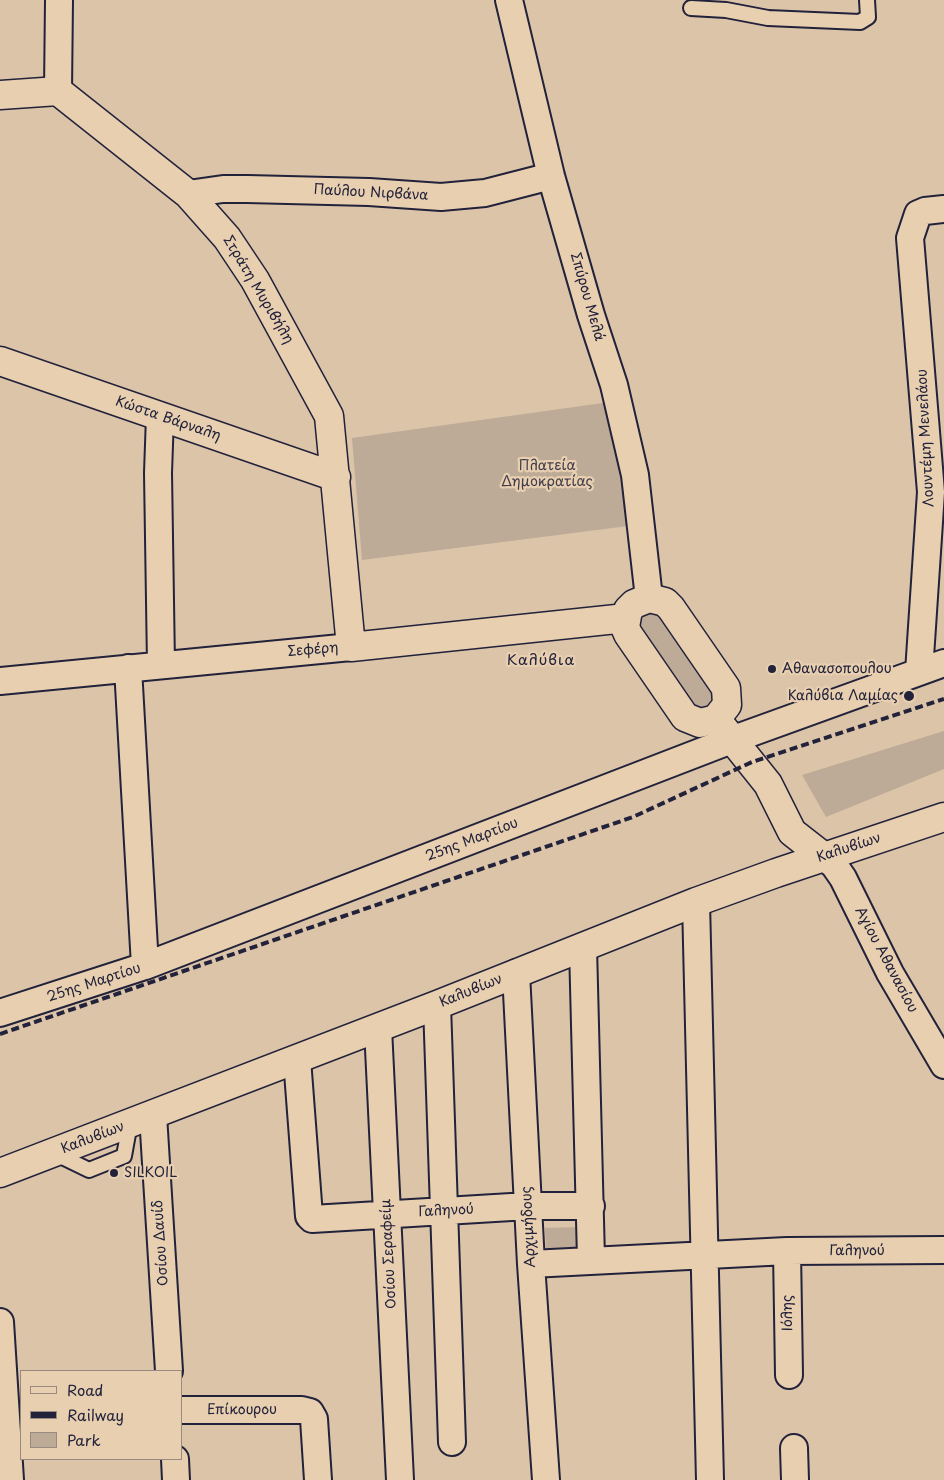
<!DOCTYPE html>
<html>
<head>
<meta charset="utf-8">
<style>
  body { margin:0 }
  #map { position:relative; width:944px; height:1480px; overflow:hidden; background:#dcc4a9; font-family:"Playpen Sans",sans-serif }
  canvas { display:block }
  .legend { position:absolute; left:20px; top:1370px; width:162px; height:90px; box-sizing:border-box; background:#e8cfb0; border:1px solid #998a81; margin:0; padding:6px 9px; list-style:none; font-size:15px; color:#22223b }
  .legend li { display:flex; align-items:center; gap:10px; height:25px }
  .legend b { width:25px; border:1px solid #998a81 }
</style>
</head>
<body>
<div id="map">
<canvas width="944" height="1480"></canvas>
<ul class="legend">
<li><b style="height:6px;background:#e8cfb0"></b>Road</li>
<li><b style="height:6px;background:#22223b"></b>Railway</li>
<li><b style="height:14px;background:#bdaa97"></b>Park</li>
</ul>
</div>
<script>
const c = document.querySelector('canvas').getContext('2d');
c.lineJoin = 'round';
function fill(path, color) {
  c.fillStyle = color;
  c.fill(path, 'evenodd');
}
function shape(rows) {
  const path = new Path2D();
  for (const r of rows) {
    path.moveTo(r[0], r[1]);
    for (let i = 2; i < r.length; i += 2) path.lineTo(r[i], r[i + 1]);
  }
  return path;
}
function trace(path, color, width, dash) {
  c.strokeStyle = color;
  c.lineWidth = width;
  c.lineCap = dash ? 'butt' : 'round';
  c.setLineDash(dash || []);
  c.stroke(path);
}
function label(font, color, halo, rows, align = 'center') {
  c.font = font + ' "Playpen Sans",sans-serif';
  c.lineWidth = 4.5;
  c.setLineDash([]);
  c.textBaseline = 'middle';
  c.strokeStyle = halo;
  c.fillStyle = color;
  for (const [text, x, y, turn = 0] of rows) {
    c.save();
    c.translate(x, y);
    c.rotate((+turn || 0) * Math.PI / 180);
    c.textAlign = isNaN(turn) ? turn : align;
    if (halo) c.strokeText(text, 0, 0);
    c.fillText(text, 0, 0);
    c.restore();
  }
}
fill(shape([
  [610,402,628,526,362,560,352,438],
  [657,605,720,688,719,706,688,713,633,616],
  [944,731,944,769,826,817,802,775],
  [578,1227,579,1250,546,1251,545,1228]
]), '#bdaa97');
const service = shape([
  [691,8,726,10,768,18,860,22,868,17,867,0],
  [54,1153,89,1170,124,1156,130,1123]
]);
const minor = shape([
  [509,0,551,176,591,315,614,385,635,475,649,598],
  [58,91,59,0],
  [188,194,223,189,247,189,369,192,441,197,485,193,551,176],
  [160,416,158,473,161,665],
  [128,668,145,966],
  [919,672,931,492,910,238,918,214,925,211,944,209],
  [0,681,351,647],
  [824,857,834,865,843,878,890,973,944,1065],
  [696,902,710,1480],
  [583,947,591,1259],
  [516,973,531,1264,546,1480],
  [437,1005,452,1442],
  [0,1013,145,966,734,739,944,663],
  [378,1028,400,1480],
  [297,1059,309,1216,312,1219,528,1206,591,1206],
  [153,1115,169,1371],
  [787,1251,789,1375],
  [531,1264,787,1251,944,1250],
  [0,1322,10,1480],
  [181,1410,302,1410,310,1412,314,1419,318,1480],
  [794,1448,795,1480],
  [175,1459,176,1480]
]);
const tertiary = shape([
  [0,95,58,91,188,194,227,238,255,280,329,416,351,647,626,618],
  [0,361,336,477],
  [649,598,665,602,671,608,726,688,727,705,716,719,700,723,685,717,628,634,625,627,628,610,634,604,649,598],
  [716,719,768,784,792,832,824,857]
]);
const primary = shape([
  [0,1173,437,1005,696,902,776,873,944,817]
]);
trace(service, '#22223b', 18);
trace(minor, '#22223b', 30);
trace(tertiary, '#22223b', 31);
trace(primary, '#22223b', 31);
trace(service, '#e8cfb0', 14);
trace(minor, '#e8cfb0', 26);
trace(tertiary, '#e8cfb0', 28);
trace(primary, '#e8cfb0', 28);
trace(shape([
  [0,1034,633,817,752,762,944,699]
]), '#22223b', 4, [8, 4]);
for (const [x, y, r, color] of [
  [772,669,5,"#22223b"],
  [909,696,6,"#22223b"],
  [114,1173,5,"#22223b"]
]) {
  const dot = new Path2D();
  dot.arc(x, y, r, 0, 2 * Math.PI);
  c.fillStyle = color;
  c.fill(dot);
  trace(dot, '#e8cfb0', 2);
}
label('14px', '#22223b', '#e8cfb0', [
  ["Παύλου Νιρβάνα",371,193,3],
  ["Στράτη Μυριβήλη",258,290,59],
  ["Σπύρου Μελά",587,297,74],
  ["Κώστα Βάρναλη",168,419,19],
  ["Λουντέμη Μενελάου",926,438,-93],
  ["Σεφέρη",313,650,-5],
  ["25ης Μαρτίου",472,840,-21],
  ["Καλυβίων",849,848,-18],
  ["Αγίου Αθανασίου",886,960,62],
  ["25ης Μαρτίου",94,983,-18],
  ["Καλυβίων",471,991,-22],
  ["Καλυβίων",93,1138,-21],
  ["Γαληνού",446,1211,-3],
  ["Αρχιμήδους",529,1227,-93],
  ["Οσίου Δαυίδ",161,1243,-94],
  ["Γαληνού",857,1251],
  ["Οσίου Σεραφείμ",389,1254,-93],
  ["Ιόλης",788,1313,-91],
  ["Επίκουρου",242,1410]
]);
label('14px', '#413d4d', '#e8cfb0', [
  ["Πλατεία",547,466],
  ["Δημοκρατίας",547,482]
]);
label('14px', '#22223b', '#e8cfb0', [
  ["Αθανασοπουλου",782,669],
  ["Καλύβια Λαμίας",898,696,"right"],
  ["SILKOIL",124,1173]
], 'left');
c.letterSpacing = '1px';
label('15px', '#22223b', '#e8cfb0', [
  ["Καλύβια",541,661]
]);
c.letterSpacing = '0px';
</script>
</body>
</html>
